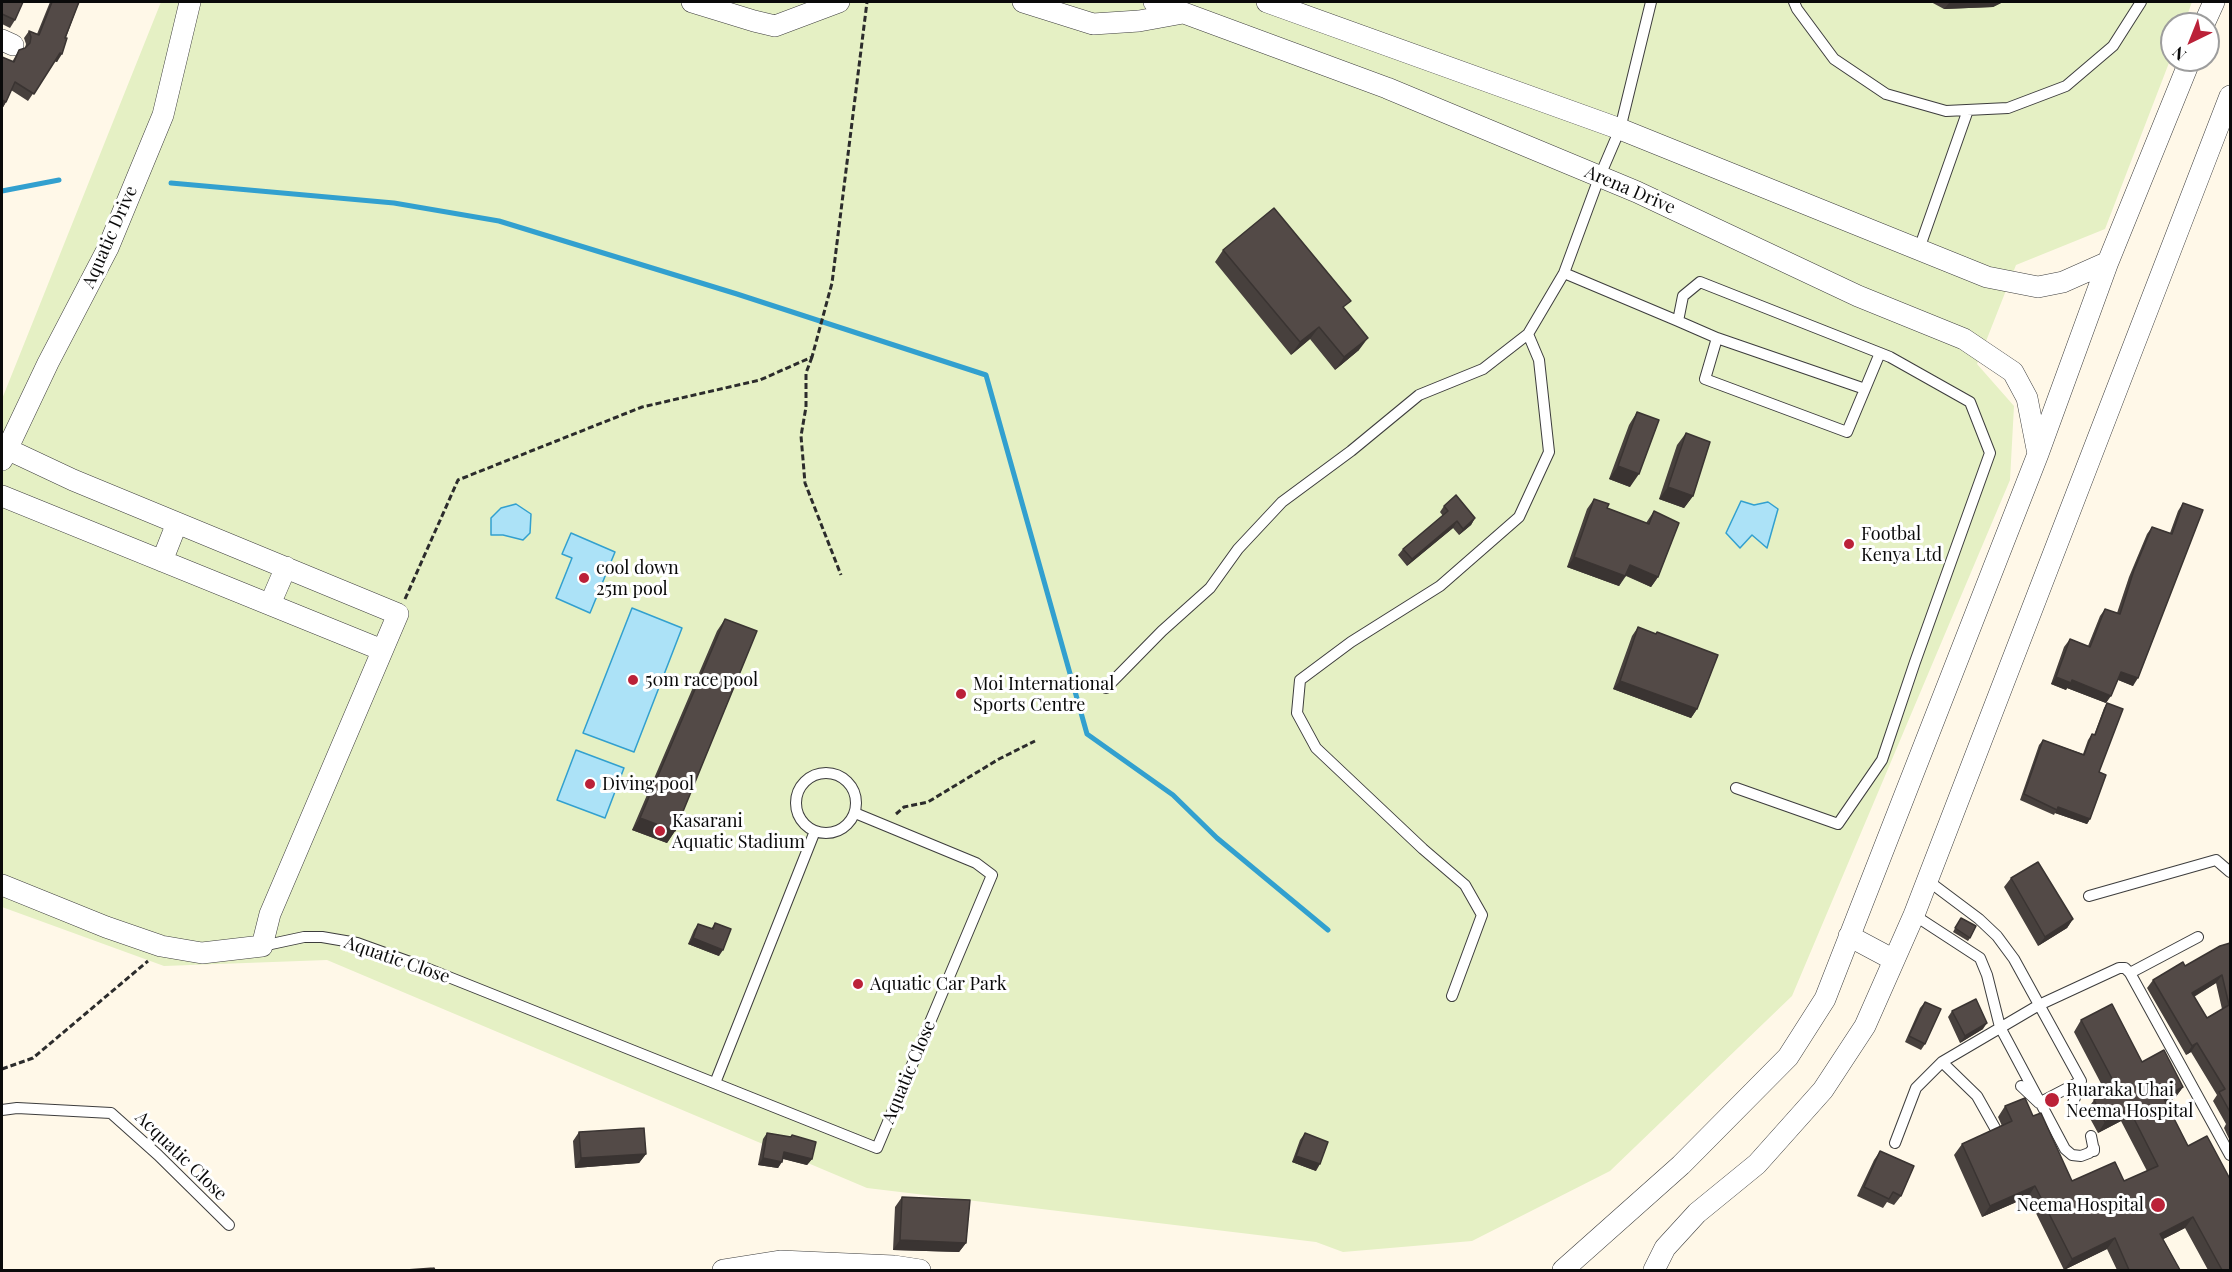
<!DOCTYPE html>
<html>
<head>
<meta charset="utf-8">
<style>
  body { margin:0 }
  #map { position:relative; width:2232px; height:1272px; overflow:hidden; background:#fff8e8; font-family:"Playfair Display",serif }
  canvas { display:block }
  .frame { position:absolute; inset:0; border:3px solid #0a0a0a; pointer-events:none }
  .north { position:absolute; left:2160px; top:12px; width:60px; height:60px; box-sizing:border-box; background:#fff; border:2px solid #9d9d9d; border-radius:50%; rotate:223deg; font-size:16px; font-weight:700; line-height:24px; text-align:center; color:#0a0a0a }
  .north::after { content:''; display:block; margin:auto; width:21px; height:27px; background:#bb2138; clip-path:polygon(50% 0,100% 100%,50% 72%,0 100%) }
</style>
</head>
<body>
<div id="map">
<canvas width="2232" height="1272"></canvas>
<div class="frame"></div>
<div class="north">N</div>
</div>
<script>
const c = document.querySelector('canvas').getContext('2d');
c.lineJoin = 'round';
function fill(path, color) {
  c.fillStyle = color;
  c.fill(path, 'evenodd');
}
function shape(rows) {
  const path = new Path2D();
  for (const r of rows) {
    if (r.length === 3) {
      path.moveTo(r[0] + r[2], r[1]);
      path.arc(r[0], r[1], r[2], 0, 2 * Math.PI);
      continue;
    }
    path.moveTo(r[0], r[1]);
    for (let i = 2; i < r.length; i += 2) path.lineTo(r[i], r[i + 1]);
  }
  return path;
}
function trace(path, color, width, dash) {
  c.strokeStyle = color;
  c.lineWidth = width;
  c.lineCap = dash ? 'butt' : 'round';
  c.setLineDash(dash || []);
  c.stroke(path);
}
function label(font, color, halo, rows, align = 'center') {
  c.font = font + ' "Playfair Display",serif';
  c.lineWidth = 6;
  c.setLineDash([]);
  c.textBaseline = 'middle';
  c.strokeStyle = halo;
  c.fillStyle = color;
  for (const [text, x, y, turn = 0] of rows) {
    c.save();
    c.translate(x, y);
    c.rotate((+turn || 0) * Math.PI / 180);
    c.textAlign = isNaN(turn) ? turn : align;
    if (halo) c.strokeText(text, 0, 0);
    c.fillText(text, 0, 0);
    c.restore();
  }
}
fill(shape([
  [161,2,2192,2,2184,24,2172,24,2172,55,2105,229,2016,265,1977,364,2014,406,2010,480,1792,996,1610,1171,1472,1241,1343,1252,1316,1242,867,1188,327,960,164,966,2,907,2,399]
]), '#e5f0c4');
const water = shape([
  [1741,501,1754,505,1768,502,1778,509,1767,548,1752,535,1740,548,1726,533,1741,501],
  [516,504,531,514,530,533,523,540,503,535,491,535,491,518,501,508,516,504],
  [571,533,615,552,590,613,556,598,572,558,562,554,571,533],
  [632,608,682,628,634,752,583,733,632,608],
  [576,750,624,768,605,818,557,800,576,750]
]);
fill(water, '#ace2f7');
trace(water, '#32a0cf', 1.5);
trace(shape([
  [171,183,394,203,499,221,737,294,986,375,1087,734,1173,795,1217,838,1328,930],
  [2,191,59,180]
]), '#32a0cf', 5);
const lane = shape([
  [1794,2,1797,9,1834,59,1886,94,1946,111,2008,108,2066,86,2113,46,2141,2],
  [1919,249,1968,110],
  [1564,273,1678,321,1683,296,1700,282,1890,357,1970,402,1990,453,1915,662,1882,760,1838,824,1736,788],
  [1678,321,1717,338],
  [1865,389,1717,338,1705,379,1847,432,1865,389,1880,353],
  [1106,688,1162,631,1210,588,1238,549,1282,502,1351,451,1419,395,1483,369,1528,334,1564,273,1599,178,1620,129,1651,2],
  [826,803,30],
  [1927,880,1979,919,1997,936,2014,959,2081,1081,2073,1103],
  [2089,896,2216,860,2230,872],
  [1914,915,1980,958,1987,975,2000,1027,2065,1149,2072,1155,2081,1156,2089,1153,2094,1148,2094,1151,2091,1136],
  [262,946,304,937,322,937,357,943,421,966,877,1148,992,875,976,863,855,813],
  [2130,973,2198,937],
  [1452,996,1482,915,1465,885,1423,849,1316,748,1297,713,1300,680,1351,642,1440,586,1519,517,1549,452,1539,360,1528,334],
  [1942,1062,1977,1096,1995,1128],
  [715,1083,815,831],
  [2021,1086,2039,1103,2081,1081],
  [2,1110,17,1108,111,1113,158,1155,229,1225],
  [1895,1143,1916,1088,1942,1062,2039,1005,2119,968,2125,968,2130,973,2230,1155]
]);
const street = shape([
  [692,2,754,21,775,26,839,2],
  [1023,2,1093,24,1139,21,1183,13],
  [1154,2,1387,88,1637,192,1858,296,1964,339,2013,372,2027,398,2038,454],
  [1267,2,1620,129,1987,277,2038,287,2063,282,2108,262],
  [2204,24,2214,2],
  [2,40,13,45],
  [2,460,48,363,108,248,163,115,190,2],
  [2,496,382,650],
  [162,561,177,523],
  [270,604,286,567],
  [2,885,106,927,161,946,202,953,262,946,270,914,398,614,73,480,7,449],
  [1849,936,1894,960],
  [723,1270,780,1261],
  [771,1270,780,1261,894,1266,920,1270],
  [1563,1270,1681,1165,1788,1057,1825,999,2038,454,2108,262,2190,60],
  [1654,1270,1665,1248,1697,1213,1757,1164,1823,1090,1865,1026,1914,915,2230,96]
]);
trace(lane, '#3d3d3d', 12);
trace(street, '#3d3d3d', 22);
trace(shape([
  [812,357,806,373,806,407,801,436,805,483,841,575],
  [405,599,458,480,642,407,760,380,812,357,832,283,867,2],
  [896,814,904,807,928,802,999,759,1035,741],
  [2,1069,33,1058,148,961]
]), '#2c2c2c', 3, [6, 3]);
trace(lane, '#fff', 10);
trace(street, '#fff', 21);
fill(shape([
  [2,2,15,20,10,28,2,24],
  [50,2,79,2,57,62,55,61,28,101,11,90,6,102,2,109,2,57,12,62,19,50,25,48,26,44,24,38,29,31,37,34],
  [1931,2,2003,2,1993,7,1944,9],
  [1223,250,1345,310,1359,350,1335,370,1310,339,1291,355,1215,262],
  [1637,412,1630,487,1609,479,1629,425],
  [1686,433,1693,496,1684,508,1659,499,1677,445],
  [1594,499,1607,508,1646,523,1654,511,1658,577,1651,587,1626,576,1619,586,1567,567,1587,509],
  [2183,503,2133,686,2118,680,2106,703,2067,688,2066,690,2051,684,2064,647,2070,639,2088,646,2100,616,2105,609,2117,613,2129,577,2147,534,2152,527,2170,533,2178,511],
  [1444,506,1475,518,1471,525,1459,535,1453,528,1407,566,1398,555,1403,549,1443,516,1440,512],
  [725,619,675,831,667,843,632,830,717,631],
  [1638,627,1656,634,1657,632,1697,709,1691,718,1613,689,1632,636],
  [2107,703,2099,772,2090,819,2087,824,2055,813,2054,815,2020,800,2039,745,2043,740,2083,754,2088,740,2092,734,2094,735,2104,708],
  [2011,878,2073,919,2067,928,2038,946,2004,887],
  [1959,921,1970,938,1968,941,1953,932],
  [715,923,719,956,688,944,694,930,698,924,711,929],
  [2230,943,2230,1141,2224,1128,2226,1124,2213,1101,2217,1095,2191,1052,2186,1055,2147,988,2153,980,2185,966],
  [2216,983,2222,1009,2207,1018,2194,997],
  [1925,1002,1925,1044,1921,1050,1905,1042,1920,1008],
  [1952,1011,1983,1029,1960,1043,1948,1017],
  [2081,1020,2142,1062,2183,1087,2175,1098,2166,1103,2230,1270,2208,1270,2185,1228,2163,1239,2180,1270,2117,1270,2107,1249,2064,1270,2028,1197,1982,1217,1954,1155,1962,1144,2002,1126,1998,1117,2005,1106,2033,1116,2072,1181,2124,1181,2147,1171,2121,1121,2098,1133,2086,1111,2094,1100,2106,1093,2074,1032],
  [579,1132,646,1154,639,1163,575,1168,573,1141],
  [767,1133,790,1137,792,1135,812,1159,807,1165,783,1159,778,1168,758,1165,763,1139],
  [1305,1133,1316,1171,1292,1162,1300,1140],
  [1880,1151,1901,1196,1894,1205,1887,1202,1883,1208,1857,1196,1874,1160],
  [902,1197,966,1243,959,1252,893,1250,895,1207]
]), '#47403d');
fill(shape([
  [1950,2,2003,2,1993,7,1944,9],
  [60,53,62,54,57,62,54,61],
  [2,100,6,102,2,109],
  [1319,327,1310,339,1291,355,1300,342],
  [1368,338,1359,350,1335,370,1344,357],
  [1618,466,1639,474,1630,487,1609,479],
  [1668,487,1693,496,1684,508,1659,499],
  [1475,518,1471,525,1459,535,1463,529],
  [1457,521,1453,528,1407,566,1412,559],
  [1574,557,1625,576,1619,586,1567,567],
  [1630,565,1658,577,1651,587,1623,574],
  [2121,672,2138,678,2133,686,2116,679],
  [2056,677,2072,680,2111,696,2106,703,2067,688,2066,690,2051,684],
  [1620,681,1697,709,1691,718,1613,689],
  [2058,807,2090,819,2087,824,2055,813],
  [640,818,675,831,667,843,632,830],
  [2073,919,2067,928,2038,946,2045,937],
  [693,938,723,950,719,956,688,944],
  [2222,975,2216,983,2186,1001,2192,993],
  [1987,1023,1983,1029,1960,1043,1965,1036],
  [2197,1043,2191,1052,2186,1055,2192,1046],
  [2183,1087,2175,1098,2155,1108,2163,1097],
  [2129,1109,2121,1121,2098,1133,2105,1122],
  [784,1152,812,1159,807,1165,780,1158],
  [646,1154,639,1163,575,1168,581,1158],
  [1296,1156,1320,1164,1316,1171,1292,1162],
  [763,1158,782,1162,778,1168,758,1165],
  [2035,1186,2028,1197,1982,1217,1990,1206],
  [2193,1217,2185,1228,2152,1245,2160,1234],
  [2115,1238,2107,1249,2064,1270,2072,1259],
  [900,1240,966,1243,959,1252,893,1250]
]), '#3a3432');
const building = shape([
  [2,2,23,2,15,20,2,14,2,2],
  [52,2,79,2,65,38,67,38,62,54,60,53,34,94,15,82,6,102,2,100,2,57,14,62,19,50,25,48,30,43,31,37,29,31,39,35,52,2],
  [1274,208,1351,301,1343,307,1368,338,1344,357,1319,327,1300,342,1223,250,1274,208],
  [1637,412,1659,420,1639,474,1618,466,1637,412],
  [1686,433,1710,442,1693,496,1668,487,1686,433],
  [1456,495,1475,518,1463,529,1457,521,1412,559,1403,549,1448,511,1444,506,1456,495],
  [1594,499,1609,504,1607,508,1649,524,1654,511,1679,523,1658,577,1630,565,1625,576,1574,557,1594,499],
  [2183,503,2203,510,2138,678,2121,672,2111,696,2072,680,2071,683,2056,677,2070,639,2090,647,2105,609,2120,614,2134,570,2152,527,2172,534,2183,503],
  [725,619,757,631,675,831,640,818,725,619],
  [1638,627,1656,634,1657,632,1718,655,1697,709,1620,681,1638,627],
  [2107,703,2123,709,2099,772,2106,775,2090,819,2058,807,2057,810,2024,794,2043,740,2084,755,2092,734,2095,735,2107,703],
  [2038,862,2073,919,2045,937,2011,878,2038,862],
  [1961,918,1976,926,1970,938,1955,928,1961,918],
  [715,923,731,929,723,950,693,938,698,924,713,929,715,923],
  [2230,943,2230,1112,2219,1092,2225,1089,2197,1043,2192,1046,2153,980,2183,962,2185,966,2220,946,2230,943],
  [2222,975,2229,1005,2207,1018,2192,993,2222,975],
  [1976,999,1987,1023,1965,1036,1952,1011,1976,999],
  [1925,1002,1941,1009,1925,1044,1909,1036,1925,1002],
  [2112,1004,2142,1062,2164,1050,2183,1087,2163,1097,2188,1146,2207,1136,2230,1179,2230,1270,2222,1270,2193,1217,2160,1234,2180,1270,2129,1270,2115,1238,2072,1259,2035,1186,1990,1206,1962,1144,2012,1121,2005,1106,2025,1098,2033,1116,2041,1113,2072,1181,2115,1162,2124,1181,2158,1166,2129,1109,2105,1122,2094,1100,2117,1088,2081,1020,2112,1004],
  [644,1128,646,1154,581,1158,579,1132,644,1128],
  [767,1133,791,1137,792,1135,816,1142,812,1159,784,1152,782,1162,763,1158,767,1133],
  [1305,1133,1328,1142,1320,1164,1296,1156,1305,1133],
  [1880,1151,1914,1166,1901,1196,1893,1192,1889,1199,1864,1187,1880,1151],
  [902,1197,970,1200,966,1243,900,1240,902,1197],
  [434,1268,435,1270,406,1270,434,1268]
]);
fill(building, '#534a47');
trace(building, '#3a3432', 1.5);
for (const [x, y, r, color] of [
  [1849,544,6,"#bb2138"],
  [584,578,6,"#bb2138"],
  [633,680,6,"#bb2138"],
  [961,694,6,"#bb2138"],
  [590,784,6,"#bb2138"],
  [660,831,6,"#bb2138"],
  [858,984,6,"#bb2138"],
  [2052,1100,8,"#bb2138"],
  [2158,1205,8,"#bb2138"]
]) {
  const dot = new Path2D();
  dot.arc(x, y, r, 0, 2 * Math.PI);
  c.fillStyle = color;
  c.fill(dot);
  trace(dot, '#fff', 2);
}
label('18px', '#0a0a0a', '#fff', [
  ["Arena Drive",1630,190,23],
  ["Aquatic Drive",110,237,-66],
  ["Aquatic Close",397,960,19],
  ["Aquatic Close",909,1072,-67],
  ["Acquatic Close",181,1156,44]
]);
label('18px', '#0a0a0a', '#fff', [
  ["Footbal",1861,534],
  ["Kenya Ltd",1861,555],
  ["cool down",596,568],
  ["25m pool",596,589],
  ["50m race pool",645,680],
  ["Moi International",973,684],
  ["Sports Centre",973,705],
  ["Diving pool",602,784],
  ["Kasarani",672,821],
  ["Aquatic Stadium",672,842],
  ["Aquatic Car Park",870,984],
  ["Ruaraka Uhai",2066,1090],
  ["Neema Hospital",2066,1111],
  ["Neema Hospital",2144,1205,"right"]
], 'left');
</script>
</body>
</html>
